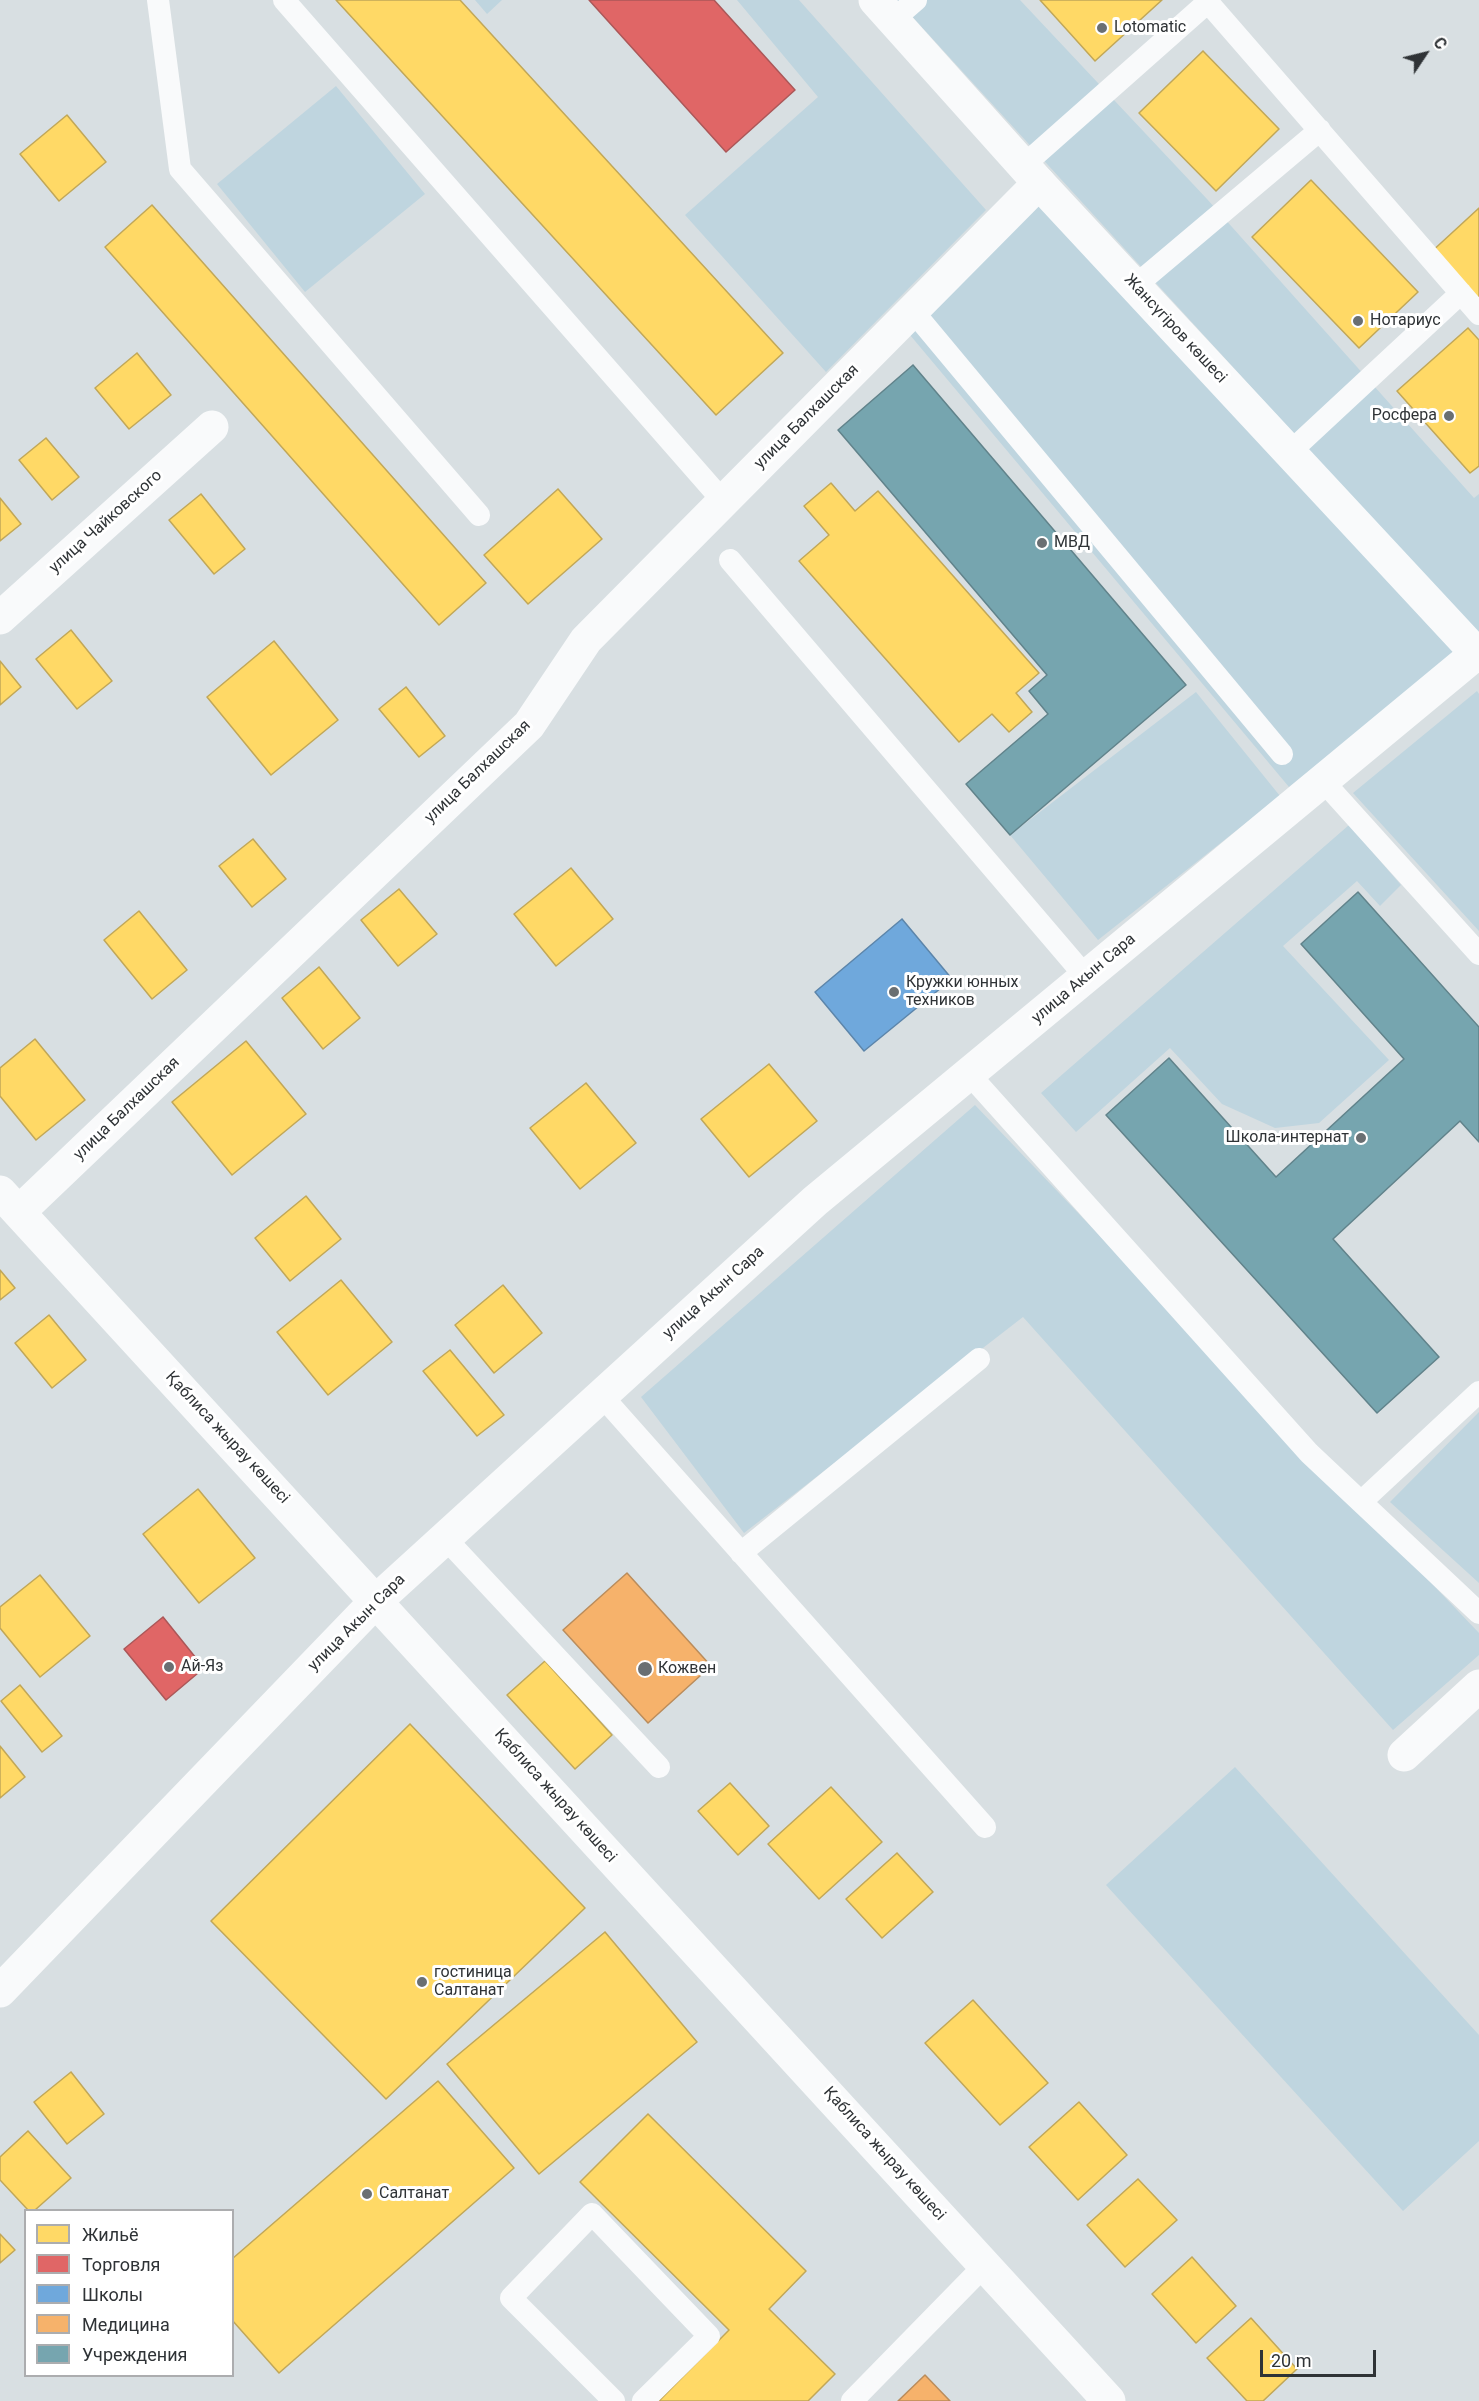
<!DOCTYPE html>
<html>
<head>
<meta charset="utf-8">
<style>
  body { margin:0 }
  #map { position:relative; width:1479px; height:2401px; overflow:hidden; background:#d8dfe2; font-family:Roboto,sans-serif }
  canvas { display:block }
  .legend { position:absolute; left:24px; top:2209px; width:210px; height:168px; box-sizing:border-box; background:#fff; border:2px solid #acadaf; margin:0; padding:8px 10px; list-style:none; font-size:18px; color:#2f3336 }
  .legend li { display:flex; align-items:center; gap:12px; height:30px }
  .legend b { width:30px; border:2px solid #acadaf }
  .north { position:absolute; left:1395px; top:24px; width:60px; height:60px; -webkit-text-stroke:4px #fff; paint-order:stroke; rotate:55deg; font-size:16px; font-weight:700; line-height:24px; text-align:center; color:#2f3336 }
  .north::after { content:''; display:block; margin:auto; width:21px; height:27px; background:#2f3336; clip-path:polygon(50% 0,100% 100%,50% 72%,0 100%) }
  .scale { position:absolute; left:1260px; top:2350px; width:116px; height:27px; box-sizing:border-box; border:3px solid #2f3336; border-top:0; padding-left:8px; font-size:18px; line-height:21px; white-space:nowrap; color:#2f3336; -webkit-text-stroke:4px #fff; paint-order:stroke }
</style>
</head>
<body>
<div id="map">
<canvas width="1479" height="2401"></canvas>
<ul class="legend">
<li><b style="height:16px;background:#ffd966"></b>Жильё</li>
<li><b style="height:16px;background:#e06666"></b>Торговля</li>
<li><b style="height:16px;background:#6fa8dc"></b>Школы</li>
<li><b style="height:16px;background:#f6b26b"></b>Медицина</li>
<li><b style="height:16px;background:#76a5af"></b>Учреждения</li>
</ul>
<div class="north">С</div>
<div class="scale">20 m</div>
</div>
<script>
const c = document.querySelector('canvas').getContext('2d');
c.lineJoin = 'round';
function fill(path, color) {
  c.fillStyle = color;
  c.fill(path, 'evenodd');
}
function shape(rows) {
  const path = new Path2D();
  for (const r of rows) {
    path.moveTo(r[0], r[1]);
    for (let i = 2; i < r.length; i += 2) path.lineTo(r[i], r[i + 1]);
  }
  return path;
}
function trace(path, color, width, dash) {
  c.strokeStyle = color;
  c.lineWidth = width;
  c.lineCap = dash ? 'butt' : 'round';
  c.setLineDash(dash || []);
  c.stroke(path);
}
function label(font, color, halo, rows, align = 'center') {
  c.font = font + ' Roboto,sans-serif';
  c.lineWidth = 6;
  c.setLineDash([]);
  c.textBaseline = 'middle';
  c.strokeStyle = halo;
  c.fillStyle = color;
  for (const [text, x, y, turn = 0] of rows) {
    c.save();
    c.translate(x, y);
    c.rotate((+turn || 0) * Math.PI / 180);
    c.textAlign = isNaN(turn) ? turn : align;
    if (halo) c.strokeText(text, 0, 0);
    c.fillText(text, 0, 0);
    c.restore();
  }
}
fill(shape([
  [475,0,502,0,487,14],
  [737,0,799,0,986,210,826,372,685,215,818,97],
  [897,0,1020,0,1207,199,1474,498,1479,494,1479,636],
  [336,86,425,194,305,292,217,184],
  [1041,202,1455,654,1289,787,910,335],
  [1477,691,1479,694,1479,931,1353,793],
  [1196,692,1280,796,1098,940,1010,835],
  [1349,825,1401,885,1380,906,1357,881,1283,946,1389,1060,1319,1123,1275,1128,1222,1104,1170,1048,1076,1132,1041,1093],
  [975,1105,1479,1633,1479,1655,1393,1730,1023,1317,744,1533,641,1397],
  [1479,1412,1479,1583,1390,1502],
  [1235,1767,1479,2035,1479,2141,1403,2211,1106,1885]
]), '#bfd5df');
const homes = shape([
  [336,0,460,0,783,353,716,415,336,0],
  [1040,0,1162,0,1095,61,1040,0],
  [1203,51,1279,129,1216,191,1139,113,1203,51],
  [67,115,106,162,59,201,20,154,67,115],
  [1311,180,1418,292,1359,348,1252,237,1311,180],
  [152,205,486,583,439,625,105,247,152,205],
  [1479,208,1479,309,1429,254,1479,208],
  [1468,328,1479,340,1479,466,1470,473,1397,391,1468,328],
  [137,353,171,395,129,429,95,388,137,353],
  [46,438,79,477,52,500,19,460,46,438],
  [831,483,855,511,878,491,1039,673,1016,693,1032,712,1009,732,992,714,959,742,799,561,829,535,804,506,831,483],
  [558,489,602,539,528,604,484,555,558,489],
  [201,494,245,549,214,574,169,520,201,494],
  [0,498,21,524,0,541,0,498],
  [71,630,112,681,77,709,36,659,71,630],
  [274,641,338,720,271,775,207,697,274,641],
  [0,661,21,687,0,705,0,661],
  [406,687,445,736,419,757,379,709,406,687],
  [253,839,286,879,252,907,219,866,253,839],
  [571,868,613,919,556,966,514,914,571,868],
  [399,889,437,934,398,966,361,920,399,889],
  [139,911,187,970,152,999,104,940,139,911],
  [319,967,360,1018,323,1049,282,998,319,967],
  [35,1039,85,1100,36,1140,0,1096,0,1068,35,1039],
  [246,1041,306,1114,232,1175,172,1102,246,1041],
  [769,1064,817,1121,749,1177,701,1119,769,1064],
  [586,1083,636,1143,580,1189,530,1128,586,1083],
  [306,1196,341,1239,290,1281,255,1238,306,1196],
  [0,1270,15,1288,0,1300,0,1270],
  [341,1280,392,1342,328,1395,277,1332,341,1280],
  [503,1285,542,1333,494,1373,455,1325,503,1285],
  [49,1315,86,1360,52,1388,15,1343,49,1315],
  [450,1350,504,1415,477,1436,423,1371,450,1350],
  [198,1489,255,1558,199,1603,143,1534,198,1489],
  [40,1575,90,1636,40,1677,0,1628,0,1607,40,1575],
  [545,1661,612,1735,575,1769,507,1695,545,1661],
  [20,1685,62,1736,42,1752,1,1701,20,1685],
  [410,1724,585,1908,386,2099,211,1921,410,1724],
  [0,1746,25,1777,0,1798,0,1746],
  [730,1783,769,1826,738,1855,698,1811,730,1783],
  [831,1787,882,1842,819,1899,768,1844,831,1787],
  [897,1853,933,1892,882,1938,846,1899,897,1853],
  [605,1932,697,2042,539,2174,447,2064,605,1932],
  [973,2000,1048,2083,1000,2125,925,2043,973,2000],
  [71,2072,104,2114,67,2144,34,2102,71,2072],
  [438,2081,514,2168,279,2373,232,2320,232,2259,438,2081],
  [1079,2102,1127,2155,1078,2200,1029,2147,1079,2102],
  [648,2114,806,2271,769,2309,835,2374,808,2401,659,2401,729,2330,580,2182,648,2114],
  [28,2131,71,2178,35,2210,28,2210,0,2180,0,2157,28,2131],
  [1138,2179,1177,2220,1125,2267,1087,2225,1138,2179],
  [0,2234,15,2250,0,2263,0,2234],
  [1192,2257,1236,2306,1196,2343,1152,2294,1192,2257],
  [1251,2318,1297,2369,1263,2401,1247,2401,1207,2358,1251,2318]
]);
fill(homes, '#ffd966');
trace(homes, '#c1a758', 1.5);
const shops = shape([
  [589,0,714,0,795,90,726,152,589,0],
  [163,1617,204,1668,166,1700,124,1649,163,1617]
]);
fill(shops, '#e06666');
trace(shops, '#ab5758', 1.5);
const schools = shape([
  [902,919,952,979,864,1051,815,992,902,919]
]);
fill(schools, '#6fa8dc');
trace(schools, '#5c85aa', 1.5);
const health = shape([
  [627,1573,711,1666,648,1723,563,1630,627,1573],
  [925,2375,950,2401,898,2401,925,2375]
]);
fill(health, '#f6b26b');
trace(health, '#ba8c5b', 1.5);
const public = shape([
  [913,365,1186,685,1010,835,966,784,1048,714,1029,691,1047,675,838,430,913,365],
  [1358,892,1479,1027,1479,1142,1460,1121,1333,1239,1439,1357,1377,1413,1106,1115,1169,1058,1276,1177,1404,1059,1301,944,1358,892]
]);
fill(public, '#76a5af');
trace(public, '#61838b', 1.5);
trace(shape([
  [158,0,180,169,479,515],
  [284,0,723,501],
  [1206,0,1479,314],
  [893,20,916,0],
  [1024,165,1208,2],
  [1135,286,1320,130],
  [912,310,1282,754],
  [1290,452,1461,293],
  [730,560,1086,977],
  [1323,781,1479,954],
  [969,1074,1309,1453,1479,1613],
  [602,1396,985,1827],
  [1361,1502,1479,1392],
  [445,1538,659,1767],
  [741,1553,979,1359],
  [614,2401,511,2298,592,2214,709,2336,643,2401],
  [852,2401,985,2265]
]), '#f9fafb', 22);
trace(shape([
  [0,618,212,427],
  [19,1212,529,725,586,640,1039,183],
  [1404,1755,1479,1686],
  [0,1991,376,1601,815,1201,1477,653]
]), '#f9fafb', 33);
trace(shape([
  [875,0,1039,183,1479,656],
  [0,1192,1109,2401]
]), '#f9fafb', 33);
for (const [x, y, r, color] of [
  [1102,28,6,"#6a6f72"],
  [1358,321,6,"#6a6f72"],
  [1449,416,6,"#6a6f72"],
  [1042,543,6,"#6a6f72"],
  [894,992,6,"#6a6f72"],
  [1361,1138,6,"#6a6f72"],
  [169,1667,6,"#6a6f72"],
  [645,1669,8,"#6a6f72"],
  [422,1982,6,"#6a6f72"],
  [367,2194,6,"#6a6f72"]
]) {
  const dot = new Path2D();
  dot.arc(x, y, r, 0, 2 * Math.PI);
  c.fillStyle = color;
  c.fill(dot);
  trace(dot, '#fff', 2);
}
label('16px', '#2f3336', '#fff', [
  ["Lotomatic",1114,28],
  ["Нотариус",1370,321],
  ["Росфера",1437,416,"right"],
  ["МВД",1054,543],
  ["Кружки юнных",906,983],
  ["техников",906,1001],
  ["Школа-интернат",1349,1138,"right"],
  ["Ай-Яз",181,1667],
  ["Кожвен",658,1669],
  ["гостиница",434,1973],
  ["Салтанат",434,1991],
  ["Салтанат",379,2194]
], 'left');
label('16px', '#2f3336', '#fff', [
  ["Жансүгіров көшесі",1175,329,47],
  ["улица Балхашская",807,417,-45],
  ["улица Чайковского",106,522,-42],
  ["улица Балхашская",478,772,-44],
  ["улица Акын Сара",1084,979,-40],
  ["улица Балхашская",127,1109,-44],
  ["улица Акын Сара",714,1293,-42],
  ["Қаблиса жырау көшесі",227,1438,47],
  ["улица Акын Сара",357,1623,-45],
  ["Қаблиса жырау көшесі",555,1796,48],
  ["Қаблиса жырау көшесі",884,2154,48]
]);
</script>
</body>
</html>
